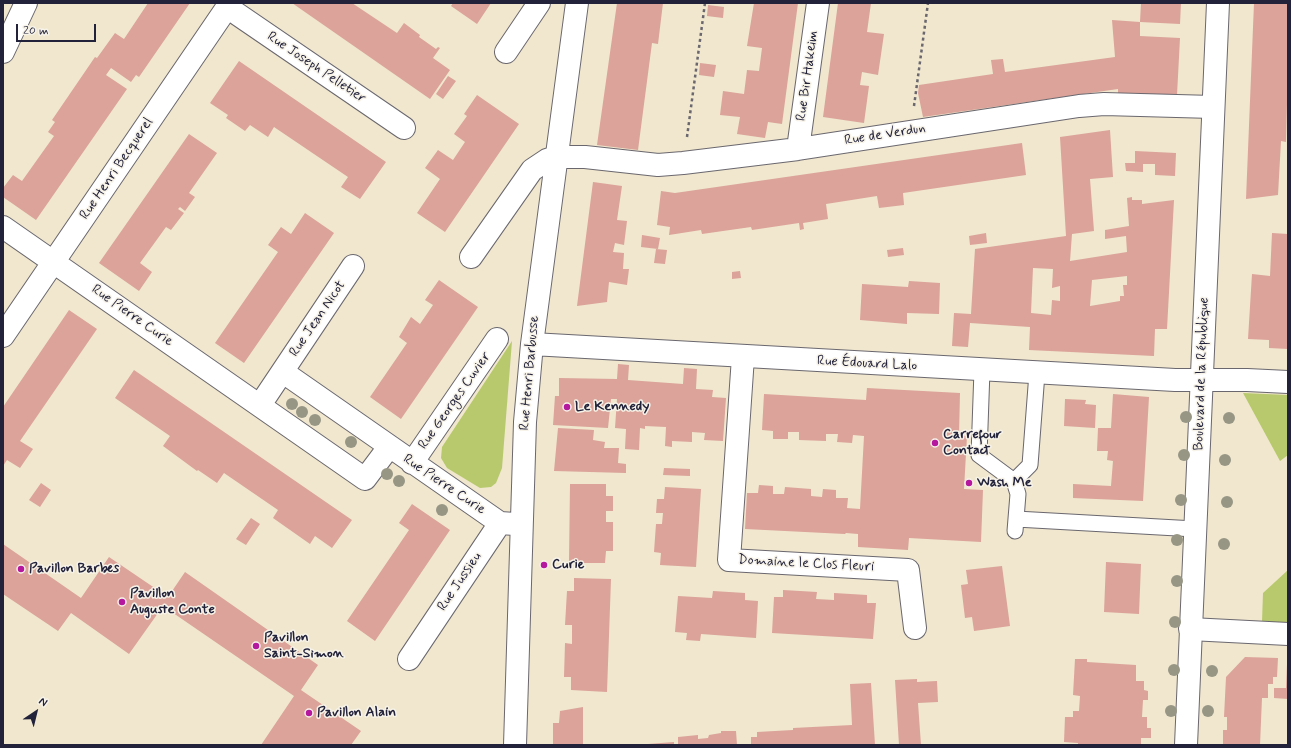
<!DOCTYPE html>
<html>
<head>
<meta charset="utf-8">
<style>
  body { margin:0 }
  #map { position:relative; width:1291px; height:748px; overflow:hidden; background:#f0e7ce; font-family:Mynerve,sans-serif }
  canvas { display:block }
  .frame { position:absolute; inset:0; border:4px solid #22223b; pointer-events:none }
  .north { position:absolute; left:16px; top:692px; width:40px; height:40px; -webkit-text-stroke:3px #f7f3e8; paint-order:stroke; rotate:35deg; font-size:11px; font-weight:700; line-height:16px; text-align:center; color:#22223b }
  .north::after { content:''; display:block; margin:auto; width:14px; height:18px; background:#22223b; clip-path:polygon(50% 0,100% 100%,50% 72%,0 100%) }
  .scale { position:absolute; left:16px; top:24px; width:80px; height:18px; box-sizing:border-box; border:2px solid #22223b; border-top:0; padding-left:5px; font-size:12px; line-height:14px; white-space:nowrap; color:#22223b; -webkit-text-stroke:3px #f7f3e8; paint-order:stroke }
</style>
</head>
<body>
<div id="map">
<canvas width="1291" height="748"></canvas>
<div class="frame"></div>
<div class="north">N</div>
<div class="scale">20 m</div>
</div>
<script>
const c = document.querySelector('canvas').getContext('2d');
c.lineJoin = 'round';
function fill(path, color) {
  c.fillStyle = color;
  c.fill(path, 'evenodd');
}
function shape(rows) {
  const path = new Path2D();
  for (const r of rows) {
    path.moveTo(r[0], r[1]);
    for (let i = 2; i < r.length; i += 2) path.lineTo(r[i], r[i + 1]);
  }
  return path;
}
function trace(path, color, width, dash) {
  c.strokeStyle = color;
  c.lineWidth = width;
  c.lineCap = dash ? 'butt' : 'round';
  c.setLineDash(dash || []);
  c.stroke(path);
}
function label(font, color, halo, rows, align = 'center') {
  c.font = font + ' Mynerve,sans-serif';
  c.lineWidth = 3;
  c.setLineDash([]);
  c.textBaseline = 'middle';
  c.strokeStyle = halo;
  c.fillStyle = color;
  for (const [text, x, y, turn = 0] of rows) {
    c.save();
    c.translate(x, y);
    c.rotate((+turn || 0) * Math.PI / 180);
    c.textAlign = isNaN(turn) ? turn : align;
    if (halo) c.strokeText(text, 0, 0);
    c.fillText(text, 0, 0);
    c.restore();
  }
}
fill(shape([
  [512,341,502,468,496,483,491,487,480,488,447,468,441,458,442,447],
  [1243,393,1288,395,1288,455,1280,461],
  [1288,570,1288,624,1262,622,1263,593]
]), '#b7c96c');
fill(shape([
  [148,3,190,3,139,77,136,75,131,82,111,68,106,75,127,89,36,220,3,197,3,188,13,175,22,181,54,136,48,132,55,122,52,120,95,57,97,58,115,33,124,39],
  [292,3,352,3,397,33,404,23,420,35,419,37,436,49,438,47,440,48,433,58,450,70,430,99],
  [453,3,491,3,477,24,451,6],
  [617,3,663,3,658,44,652,43,638,150,597,145],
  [754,3,798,3,782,124,768,122,765,138,737,134,740,117,720,115,723,91,744,94,747,70,759,71,762,48,747,46],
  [838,3,871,3,867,32,884,34,878,75,862,72,860,85,869,86,864,123,823,117],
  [1141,3,1181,3,1180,24,1140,22],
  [1254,3,1288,3,1288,104,1287,104,1286,142,1281,141,1278,195,1246,199],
  [708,5,724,7,723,18,707,16],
  [1112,20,1140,22,1140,36,1180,38,1177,95,1118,93,1118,89,923,117,918,93,919,85,993,74,991,60,1003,59,1005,72,1115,57],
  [239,61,386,162,360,199,341,187,348,177,274,127,268,137,250,125,245,131,226,118,228,115,210,103],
  [700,63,716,65,714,77,699,75],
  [448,76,456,81,443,99,436,94],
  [477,95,519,124,445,232,417,213,440,179,425,168,438,150,453,160,465,142,454,134,467,116,464,114],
  [1110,130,1113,177,1090,179,1094,231,1072,234,1070,261,1127,252,1126,236,1105,239,1105,230,1129,226,1127,198,1132,197,1132,200,1142,200,1142,204,1174,200,1167,329,1155,329,1154,356,1029,350,1030,327,970,323,968,347,952,346,954,313,971,314,975,249,1066,236,1060,137],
  [1033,268,1053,269,1052,288,1060,286,1060,301,1052,300,1051,315,1031,313],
  [1127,276,1127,285,1123,285,1124,296,1120,296,1120,301,1090,306,1092,280],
  [189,134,217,153,189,193,195,197,185,211,180,207,178,209,184,213,171,230,166,227,140,263,152,272,139,291,99,263],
  [1022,143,1026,175,903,193,904,205,879,208,877,196,826,204,828,219,803,223,804,229,800,230,799,223,752,230,751,227,702,234,701,230,669,235,670,227,657,225,661,191,675,193],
  [1135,151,1176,153,1175,176,1155,175,1155,164,1143,164,1143,172,1126,171,1125,163,1135,163],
  [593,182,622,186,617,220,627,221,624,245,615,243,613,252,624,253,623,269,629,269,627,285,609,282,607,302,577,306],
  [305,213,334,233,244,363,215,343,278,252,268,245,281,227,291,234],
  [986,233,987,243,970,245,969,236],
  [1272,233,1288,234,1288,349,1269,348,1269,340,1248,339,1252,274,1270,276],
  [642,235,660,238,658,249,641,247],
  [903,248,904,255,888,257,887,250],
  [656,249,667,250,665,264,654,263],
  [740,271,741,278,732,279,732,272],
  [439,280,478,307,401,419,370,397,407,343,399,337,411,317,420,324,433,305,425,300],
  [909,281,940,283,939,314,907,313,907,324,860,320,862,284,908,287],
  [69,310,97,329,20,441,33,449,20,468,7,460,3,466,3,407],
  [618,364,629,365,628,380,683,384,684,368,697,369,696,389,713,390,712,397,726,398,723,441,704,440,705,433,692,432,692,442,672,441,672,447,665,446,666,427,645,426,645,429,640,428,639,450,625,449,626,429,615,428,617,399,611,399,608,428,553,425,555,396,559,396,559,378,617,379],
  [134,370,352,520,332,548,315,536,310,544,273,518,278,510,224,473,217,483,198,470,197,471,163,446,170,436,115,398],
  [867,388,960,393,959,435,967,436,964,489,983,490,981,542,909,538,908,550,858,547,858,534,846,533,845,534,745,529,747,493,758,493,759,485,773,486,773,494,784,494,785,487,811,489,811,496,822,497,823,489,836,490,836,498,848,498,847,508,860,509,864,436,853,435,852,443,837,442,838,434,826,434,826,441,799,440,799,432,788,432,788,439,773,439,773,431,762,430,764,394,866,400],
  [1113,394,1149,397,1143,501,1073,498,1073,484,1111,486,1113,461,1107,460,1108,451,1097,451,1098,428,1111,428],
  [1065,399,1086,400,1085,404,1096,405,1095,428,1064,426],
  [558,428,594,430,593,440,605,442,604,448,619,448,618,463,626,464,626,473,554,471],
  [664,468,690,469,690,476,663,475],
  [41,483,51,490,40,507,29,500],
  [570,484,606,484,606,496,613,496,613,511,606,511,606,522,613,522,613,551,606,551,605,563,569,563],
  [665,487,701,489,696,567,660,565,661,553,654,552,656,524,662,524,663,513,656,513,657,499,664,499],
  [412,504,450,530,375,641,347,621,409,530,399,523],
  [251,518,260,524,246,545,236,539],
  [3,544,81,598,109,557,168,597,185,572,318,665,301,690,361,731,351,745,261,745,294,696,163,606,129,654,71,613,58,631,3,594],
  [1106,562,1141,564,1139,614,1104,612],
  [1002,566,1010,626,974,631,972,617,965,618,961,585,968,584,966,570],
  [574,578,611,579,607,692,571,690,571,677,564,677,565,643,572,644,572,625,565,625,567,591,574,591],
  [783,590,817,592,816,599,834,600,834,593,867,595,867,603,876,603,873,639,772,633,774,597,783,597],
  [713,591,745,593,745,600,758,601,756,638,701,634,700,641,686,640,687,633,675,632,678,596,712,598],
  [1245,657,1278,658,1277,677,1273,677,1273,684,1268,684,1268,698,1262,698,1260,745,1223,745,1223,730,1227,730,1227,717,1224,717,1226,677],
  [1075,659,1087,659,1087,662,1136,665,1136,681,1144,681,1144,690,1148,691,1148,700,1143,700,1142,717,1147,717,1147,728,1151,728,1151,738,1141,738,1141,745,1078,745,1078,743,1064,742,1065,717,1073,717,1073,711,1079,711,1080,696,1073,695],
  [1287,664,1288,664,1288,699,1274,698,1274,688,1286,688],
  [917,679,917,682,937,681,938,702,918,703,921,745,899,745,895,680],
  [871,683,875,745,751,745,751,737,757,737,757,732,793,730,793,728,852,725,850,684],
  [583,707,583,745,553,745,553,723,559,723,560,711],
  [721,731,736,731,737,745,678,745,678,737,698,735,698,739,708,738,709,735,721,733],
  [674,742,674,745,648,745,648,744]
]), '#dba39a');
const service = shape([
  [982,370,979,455,1014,481,1030,465,1037,373],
  [1014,481,1018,494,1015,531],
  [1016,519,1195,529]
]);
const minor = shape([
  [227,7,404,128],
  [3,52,26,3],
  [506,52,539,3],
  [798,149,818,3],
  [3,227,365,479,389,447],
  [471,257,532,170,547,160,556,157,585,157,658,165,683,163,798,149,1079,106,1104,104,1213,107],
  [3,336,230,3],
  [532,344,1175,380,1247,380,1288,382],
  [743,357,729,560,908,570,915,628],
  [283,372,500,523],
  [260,405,353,266],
  [412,463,497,339],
  [1190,629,1288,634],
  [409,659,500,523,515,524],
  [515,745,525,422,532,344,577,3]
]);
const tertiary = shape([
  [1186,745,1218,3]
]);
trace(service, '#6a676e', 17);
trace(minor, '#6a676e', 24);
trace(tertiary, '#6a676e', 24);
trace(shape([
  [914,106,928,3],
  [687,137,705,3]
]), '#6a676e', 2.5, [3, 3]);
trace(service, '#fff', 15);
trace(minor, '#fff', 22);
trace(tertiary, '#fff', 22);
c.fillStyle = '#979685';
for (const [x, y] of [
  [292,404],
  [302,412],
  [1186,417],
  [1229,418],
  [315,420],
  [351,442],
  [1184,455],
  [1225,460],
  [387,474],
  [399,481],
  [1181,500],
  [1227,502],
  [442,510],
  [1177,540],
  [1224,544],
  [1177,581],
  [1175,622],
  [1174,670],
  [1212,671],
  [1171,711],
  [1208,711]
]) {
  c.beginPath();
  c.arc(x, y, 6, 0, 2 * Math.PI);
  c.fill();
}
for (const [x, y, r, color] of [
  [567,407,4,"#b5179e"],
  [935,443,4,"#b5179e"],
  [969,483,4,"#b5179e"],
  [544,565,4,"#b5179e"],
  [21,569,4,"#b5179e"],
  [122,602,4,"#b5179e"],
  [256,646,4,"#b5179e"],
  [309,713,4,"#b5179e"]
]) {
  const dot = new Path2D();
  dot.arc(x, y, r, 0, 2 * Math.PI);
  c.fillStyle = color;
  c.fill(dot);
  trace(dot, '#f7f3e8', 1.5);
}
label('14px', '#22223b', '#f7f3e8', [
  ["Rue Joseph Pelletier",316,68,34],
  ["Rue Bir Hakeim",808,76,-82],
  ["Rue de Verdun",885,135,-9],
  ["Rue Henri Becquerel",117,169,-56],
  ["Rue Pierre Curie",132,316,35],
  ["Rue Jean Nicot",318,319,-56],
  ["Rue Édouard Lalo",867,364,3],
  ["Rue Henri Barbusse",530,373,-85],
  ["Boulevard de la République",1202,374,-88],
  ["Rue Georges Cuvier",455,401,-55],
  ["Rue Pierre Curie",444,485,34],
  ["Domaine le Clos Fleuri",806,564,3],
  ["Rue Jussieu",460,582,-56]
]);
label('bold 14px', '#22223b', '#f7f3e8', [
  ["Le Kennedy",575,407],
  ["Carrefour",943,435],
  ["Contact",943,451],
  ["Wash Me",977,483],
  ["Curie",552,565],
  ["Pavillon Barbes",29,569],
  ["Pavillon",130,594],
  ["Auguste Conte",130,610],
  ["Pavillon",264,638],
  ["Saint-Simon",264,654],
  ["Pavillon Alain",317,713]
], 'left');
</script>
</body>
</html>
